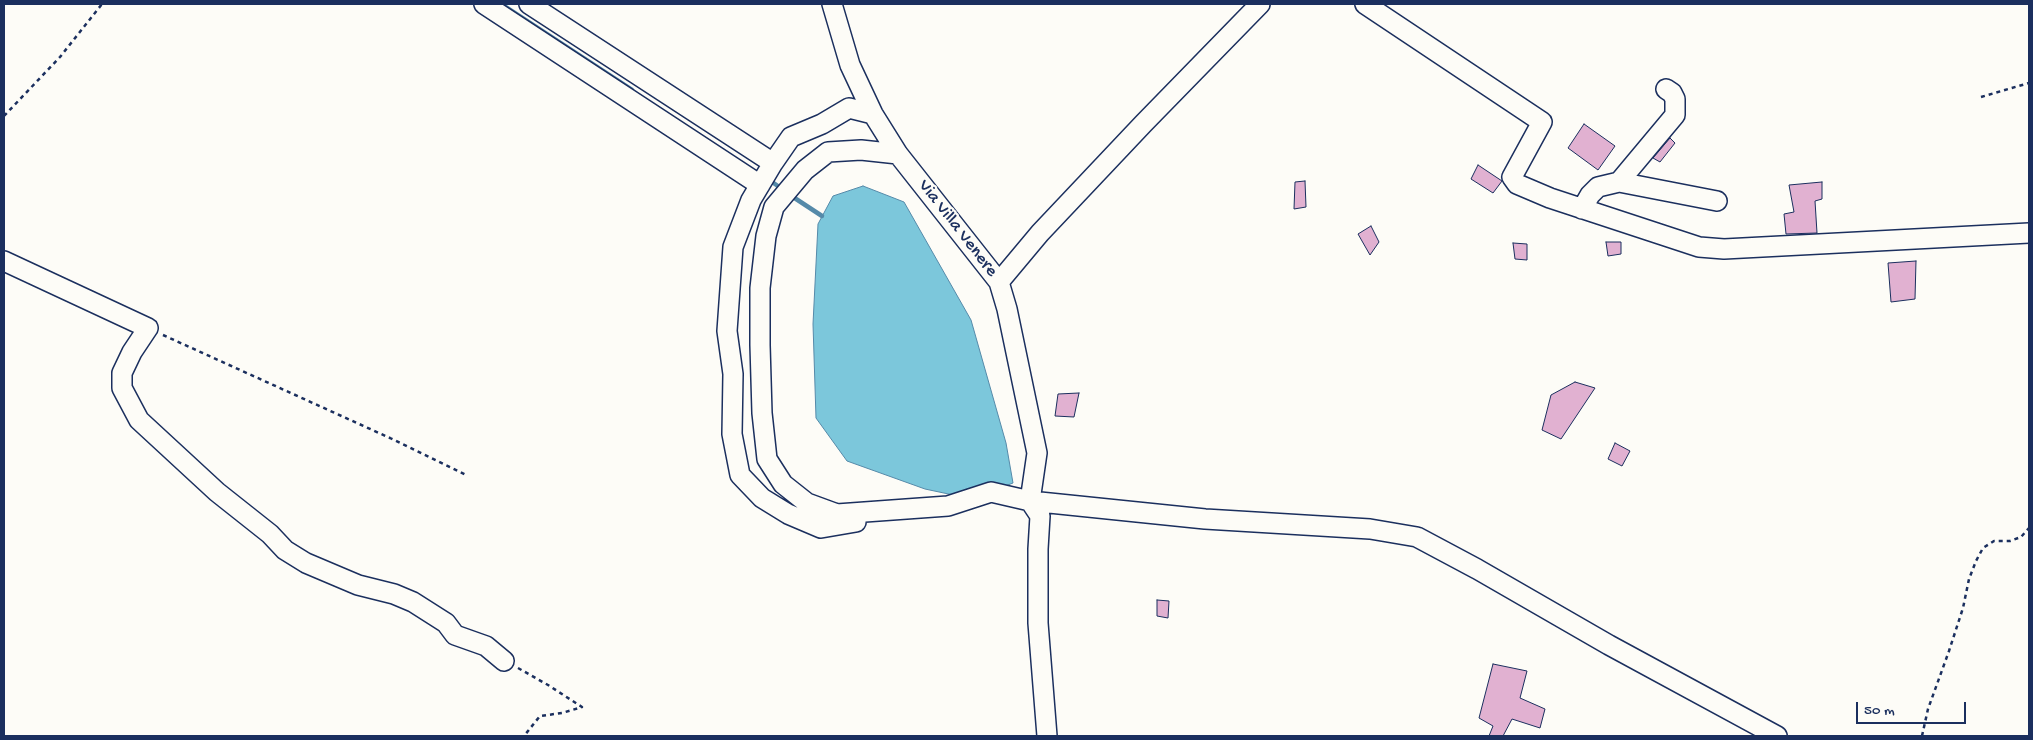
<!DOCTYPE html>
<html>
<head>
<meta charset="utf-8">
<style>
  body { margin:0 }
  #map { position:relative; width:2033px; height:740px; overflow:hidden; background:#fdfcf7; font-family:"Gochi Hand",sans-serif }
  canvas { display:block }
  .frame { position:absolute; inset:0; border:5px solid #1b2f5e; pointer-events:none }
  .scale { position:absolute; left:1856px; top:702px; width:110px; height:22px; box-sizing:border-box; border:2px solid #1b2f5e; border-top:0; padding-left:6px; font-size:15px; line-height:18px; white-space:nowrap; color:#1b2f5e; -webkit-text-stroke:4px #fdfcf7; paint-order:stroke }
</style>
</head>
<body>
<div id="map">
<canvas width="2033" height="740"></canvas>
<div class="frame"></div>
<div class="scale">50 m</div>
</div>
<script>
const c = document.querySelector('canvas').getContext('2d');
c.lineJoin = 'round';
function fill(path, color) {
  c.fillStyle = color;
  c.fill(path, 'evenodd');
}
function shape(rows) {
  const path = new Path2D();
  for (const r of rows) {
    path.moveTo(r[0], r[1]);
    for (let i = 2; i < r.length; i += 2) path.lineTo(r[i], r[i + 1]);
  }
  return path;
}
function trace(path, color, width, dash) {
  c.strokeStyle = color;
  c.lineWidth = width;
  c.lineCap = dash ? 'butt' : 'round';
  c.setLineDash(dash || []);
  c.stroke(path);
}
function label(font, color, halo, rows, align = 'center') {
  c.font = font + ' "Gochi Hand",sans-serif';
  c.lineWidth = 4.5;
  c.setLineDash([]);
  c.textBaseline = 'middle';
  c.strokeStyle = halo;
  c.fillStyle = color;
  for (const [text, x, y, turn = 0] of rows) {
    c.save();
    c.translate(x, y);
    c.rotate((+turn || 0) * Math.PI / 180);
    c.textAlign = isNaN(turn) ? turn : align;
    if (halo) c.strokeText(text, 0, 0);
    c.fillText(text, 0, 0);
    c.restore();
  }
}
const water = shape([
  [863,186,904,202,971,320,1006,443,1013,483,972,499,925,489,847,461,816,418,813,324,818,224,833,196,863,186]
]);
fill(water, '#7cc7db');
trace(water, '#558aa9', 1);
trace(shape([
  [501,4,632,90],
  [768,179,782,189],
  [790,195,822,216]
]), '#558aa9', 4.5);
const building = shape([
  [1584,124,1615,146,1598,170,1568,148,1584,124],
  [1670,138,1675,143,1660,162,1653,158,1670,138],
  [1478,165,1502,181,1493,193,1471,179,1478,165],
  [1305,181,1306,207,1294,209,1295,182,1305,181],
  [1822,182,1822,199,1815,201,1817,233,1786,234,1784,214,1794,212,1789,185,1822,182],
  [1371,226,1379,242,1370,255,1358,234,1371,226],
  [1606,242,1621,242,1621,254,1608,256,1606,242],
  [1513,243,1527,244,1527,260,1515,259,1513,243],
  [1916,261,1915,299,1891,302,1888,263,1916,261],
  [1575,382,1595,388,1561,439,1542,430,1551,395,1575,382],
  [1079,393,1074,417,1055,416,1058,394,1079,393],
  [1615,443,1630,451,1622,466,1608,459,1615,443],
  [1157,600,1169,601,1168,618,1157,616,1157,600],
  [1493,664,1527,671,1520,698,1545,709,1540,728,1512,719,1503,736,1489,736,1493,726,1479,718,1493,664]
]);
fill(building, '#e1b1d1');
trace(building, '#1b2f5e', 1);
const minor = shape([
  [484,4,760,185],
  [529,4,773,163],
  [832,4,850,65,873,114,898,154,999,282,1007,309,1037,453,1030,501],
  [1365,4,1542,122,1512,177,1517,184,1550,198,1699,247,1724,249,2029,233],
  [898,154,861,150,828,152,805,170,774,207,766,236,760,288,760,345,762,413,767,459,783,484,807,503,837,514,948,506,991,492,1030,501,1205,519,1370,529,1417,537,1477,569,1609,645,1777,736],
  [1619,182,1675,115,1675,99,1672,93,1666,89],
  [1582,209,1590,195,1598,187,1619,182,1717,201],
  [4,261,148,328,132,352,122,373,122,388,139,420,217,492,270,534,285,550,306,563,358,585,394,594,413,602,446,623,455,635,486,646,504,661],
  [999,282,1040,233,1143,124,1260,4],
  [1030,501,1040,516,1038,549,1038,623,1047,736],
  [856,522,821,528,788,514,762,498,740,475,732,434,733,374,727,331,733,247,751,200,773,163,791,137,822,124,849,108,873,114]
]);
trace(minor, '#1b2f5e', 22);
trace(shape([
  [1981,97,2029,83],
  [4,116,60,57,102,4],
  [163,335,390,438,466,475],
  [518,668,548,685,582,707,562,713,540,716,524,736],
  [1922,736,1928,709,1949,651,1963,608,1969,579,1976,561,1983,548,1994,541,2010,541,2021,537,2029,528]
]), '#1b2f5e', 2.5, [4, 4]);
trace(minor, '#fdfcf7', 19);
label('18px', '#1b2f5e', '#fdfcf7', [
  ["Via Villa Venere",957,229,52]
]);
</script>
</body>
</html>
